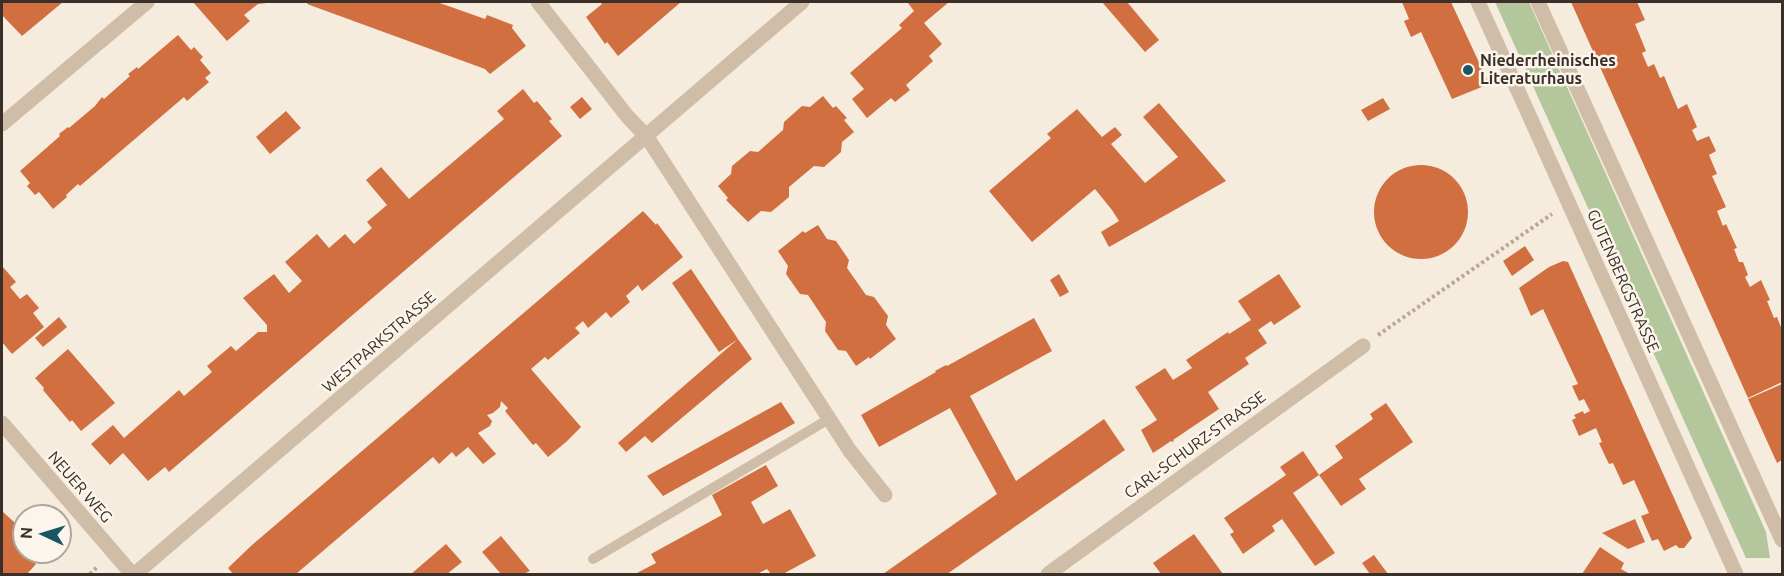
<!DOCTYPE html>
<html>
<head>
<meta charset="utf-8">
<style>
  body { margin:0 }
  #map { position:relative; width:1784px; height:576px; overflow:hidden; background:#f5ecde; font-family:Ubuntu,sans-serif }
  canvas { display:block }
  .frame { position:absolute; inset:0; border:3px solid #3b3029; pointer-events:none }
  .north { position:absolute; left:12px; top:504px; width:60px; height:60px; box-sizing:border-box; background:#fcf5eb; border:2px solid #afa69d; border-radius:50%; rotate:274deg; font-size:16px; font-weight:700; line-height:24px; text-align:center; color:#3b3029 }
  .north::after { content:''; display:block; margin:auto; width:21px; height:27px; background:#1a5661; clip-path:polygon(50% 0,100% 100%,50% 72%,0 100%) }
</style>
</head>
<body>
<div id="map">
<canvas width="1784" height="576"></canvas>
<div class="frame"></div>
<div class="north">N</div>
</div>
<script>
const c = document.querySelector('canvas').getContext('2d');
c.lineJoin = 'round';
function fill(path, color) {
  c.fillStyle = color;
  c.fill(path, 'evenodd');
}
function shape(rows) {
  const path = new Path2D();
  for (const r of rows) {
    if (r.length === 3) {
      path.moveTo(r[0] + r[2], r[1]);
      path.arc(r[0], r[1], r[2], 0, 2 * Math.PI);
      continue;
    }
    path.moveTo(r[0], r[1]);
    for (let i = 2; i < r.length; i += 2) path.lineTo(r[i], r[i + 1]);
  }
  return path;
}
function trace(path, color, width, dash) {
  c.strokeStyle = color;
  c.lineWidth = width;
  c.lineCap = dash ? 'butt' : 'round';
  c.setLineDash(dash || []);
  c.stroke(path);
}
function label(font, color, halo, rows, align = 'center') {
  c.font = font + ' Ubuntu,sans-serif';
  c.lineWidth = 5;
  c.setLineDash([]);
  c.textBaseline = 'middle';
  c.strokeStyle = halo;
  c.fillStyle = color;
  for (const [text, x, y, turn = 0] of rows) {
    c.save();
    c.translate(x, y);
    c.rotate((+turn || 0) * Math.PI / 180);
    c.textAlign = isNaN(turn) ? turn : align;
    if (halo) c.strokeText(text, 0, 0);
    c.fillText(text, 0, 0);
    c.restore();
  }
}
fill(shape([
  [1495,2,1529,2,1766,532,1770,558,1746,558]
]), '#b4c69c');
fill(shape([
  [2,2,63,2,22,36,2,15,3,14,2,12],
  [193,2,267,2,267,3,258,4,244,15,250,21,227,41],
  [308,2,437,2,485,19,487,15,513,25,512,28,526,46,490,74,485,69,307,4],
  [600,2,681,2,618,56,607,42,605,44,586,17,602,4],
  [910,2,949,2,924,23,942,44,929,56,933,61,906,85,910,90,895,102,891,98,867,118,852,99,864,89,850,73,902,28,899,25,914,11,908,3],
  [1102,2,1127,2,1159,40,1145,52],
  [1402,2,1451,2,1489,84,1452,99,1421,32,1411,37,1404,21,1409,19],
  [1571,2,1637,2,1645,20,1635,24,1646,51,1642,53,1648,67,1654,64,1660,78,1664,76,1678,109,1687,104,1697,127,1692,130,1697,141,1709,136,1716,151,1709,155,1717,174,1712,176,1726,207,1717,211,1723,226,1726,224,1737,248,1734,249,1739,262,1743,262,1748,275,1745,277,1750,287,1761,280,1770,300,1767,301,1774,318,1777,317,1782,330,1782,382,1748,398],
  [178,35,191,50,194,47,203,57,200,60,211,73,205,78,209,82,187,101,184,97,80,186,78,184,66,195,67,197,53,209,39,192,35,195,27,186,30,183,20,171,60,136,59,134,68,127,69,128,95,106,102,97,104,99,130,76,128,74,137,67,138,69],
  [523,89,534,103,537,101,552,119,549,121,562,136,169,472,165,467,148,481,123,453,110,465,91,444,113,425,124,438,179,390,184,396,212,372,207,366,231,346,236,351,258,332,267,332,267,325,243,298,274,274,289,293,302,281,285,262,317,234,329,248,345,234,354,244,372,228,367,222,387,205,366,180,381,167,409,199,504,119,497,111],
  [823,96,833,108,836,106,847,118,844,120,854,132,842,142,841,152,824,167,814,166,789,187,789,197,771,212,761,211,748,222,726,200,728,198,718,186,731,174,732,166,750,151,758,152,783,130,784,122,802,106,810,107],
  [582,97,592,109,580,119,570,107],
  [1383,98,1390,109,1368,121,1361,110],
  [1159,103,1226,181,1109,247,1101,232,1119,221,1112,210,1095,189,1032,242,989,191,1051,138,1047,134,1077,109,1102,137,1115,127,1122,135,1111,144,1145,183,1178,157,1143,117],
  [286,111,301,128,270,154,256,137],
  [1421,212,47],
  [643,211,656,225,657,223,683,257,642,291,638,285,626,296,630,302,611,318,606,312,588,328,583,321,575,328,580,333,548,360,545,357,531,369,581,427,566,442,548,457,536,443,533,445,505,411,508,408,501,401,500,407,493,413,487,415,492,421,490,426,478,433,496,454,483,464,468,447,456,457,452,452,439,464,433,457,296,574,233,574,228,568,252,545],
  [818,225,827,239,836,241,849,260,847,268,866,295,874,297,888,316,886,325,896,339,870,359,869,357,856,366,846,351,838,350,825,331,826,322,808,295,800,294,786,274,788,266,778,251,803,231,805,233],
  [1525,246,1534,260,1512,276,1503,261],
  [1563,261,1568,262,1692,538,1684,548,1679,548,1676,545,1664,551,1658,539,1652,541,1641,516,1649,513,1634,480,1623,485,1613,463,1609,464,1606,458,1599,443,1602,442,1596,428,1579,436,1572,420,1576,418,1574,415,1583,411,1584,414,1590,411,1584,399,1579,401,1572,386,1578,384,1543,309,1531,316,1519,288,1549,267],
  [2,266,16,282,10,287,20,299,27,294,39,308,33,313,44,327,12,354,2,342],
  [691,269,738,339,719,352,672,283],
  [1059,274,1069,292,1060,297,1050,280],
  [1279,274,1301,307,1274,325,1271,321,1258,330,1267,343,1245,358,1249,364,1208,392,1219,409,1173,440,1174,441,1172,442,1171,441,1153,453,1141,430,1157,420,1135,387,1165,368,1173,380,1192,368,1186,360,1228,332,1229,334,1251,320,1238,301],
  [59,317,67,327,43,347,35,338],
  [1034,318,1052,351,970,396,1016,481,1104,419,1125,450,947,574,883,574,997,494,950,408,879,447,861,415,936,372,935,371,946,365,947,366],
  [738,339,752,359,652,443,645,436,626,452,618,443],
  [68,349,115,403,81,431,72,420,70,422,43,390,44,388,35,378],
  [1782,384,1782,460,1777,463,1748,399],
  [781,402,795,423,663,496,647,476],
  [1386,403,1413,442,1359,479,1366,489,1341,506,1319,475,1343,458,1335,446,1373,419,1370,414],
  [1303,451,1319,475,1293,493,1335,553,1315,566,1282,519,1272,526,1275,531,1243,554,1230,534,1234,532,1224,518,1286,475,1280,467],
  [766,465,778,486,751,502,763,524,790,509,816,556,783,574,771,574,767,569,757,574,635,574,656,563,651,554,722,515,712,495],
  [3,512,24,531,24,552,35,552,29,558,36,564,27,574,2,574],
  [1635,519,1645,542,1628,549,1602,533],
  [1194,534,1223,574,1161,574,1153,563],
  [501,536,530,571,523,574,501,574,482,552],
  [446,544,462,562,447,574,411,574],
  [1600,547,1624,563,1621,569,1630,574,1582,574],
  [1374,555,1388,574,1370,574,1362,563]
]), '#d16f40');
trace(shape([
  [1378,335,1552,214],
  [90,574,97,567]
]), '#bba792', 4, [3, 3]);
trace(shape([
  [593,559,829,419]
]), '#cfbda8', 10);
trace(shape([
  [538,2,627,116,647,137,850,451,885,495],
  [1478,2,1736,574],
  [1538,2,1782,540],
  [2,124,147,2],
  [2,423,132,574],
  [135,574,802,2],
  [1048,574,1363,346]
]), '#cfbda8', 15);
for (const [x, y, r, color] of [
  [1468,70,6,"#1a5661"]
]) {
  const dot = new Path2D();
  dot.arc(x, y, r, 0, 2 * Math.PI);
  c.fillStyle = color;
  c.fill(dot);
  trace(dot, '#fcf5eb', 2);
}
label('bold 16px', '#3b3029', '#fcf5eb', [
  ["Niederrheinisches",1480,61],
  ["Literaturhaus",1480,79]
], 'left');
label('16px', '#3b3029', '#fcf5eb', [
  ["GUTENBERGSTRASSE",1623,281,66],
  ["WESTPARKSTRASSE",379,342,-41],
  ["CARL-SCHURZ-STRASSE",1195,445,-36],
  ["NEUER WEG",80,487,49]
]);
</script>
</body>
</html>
